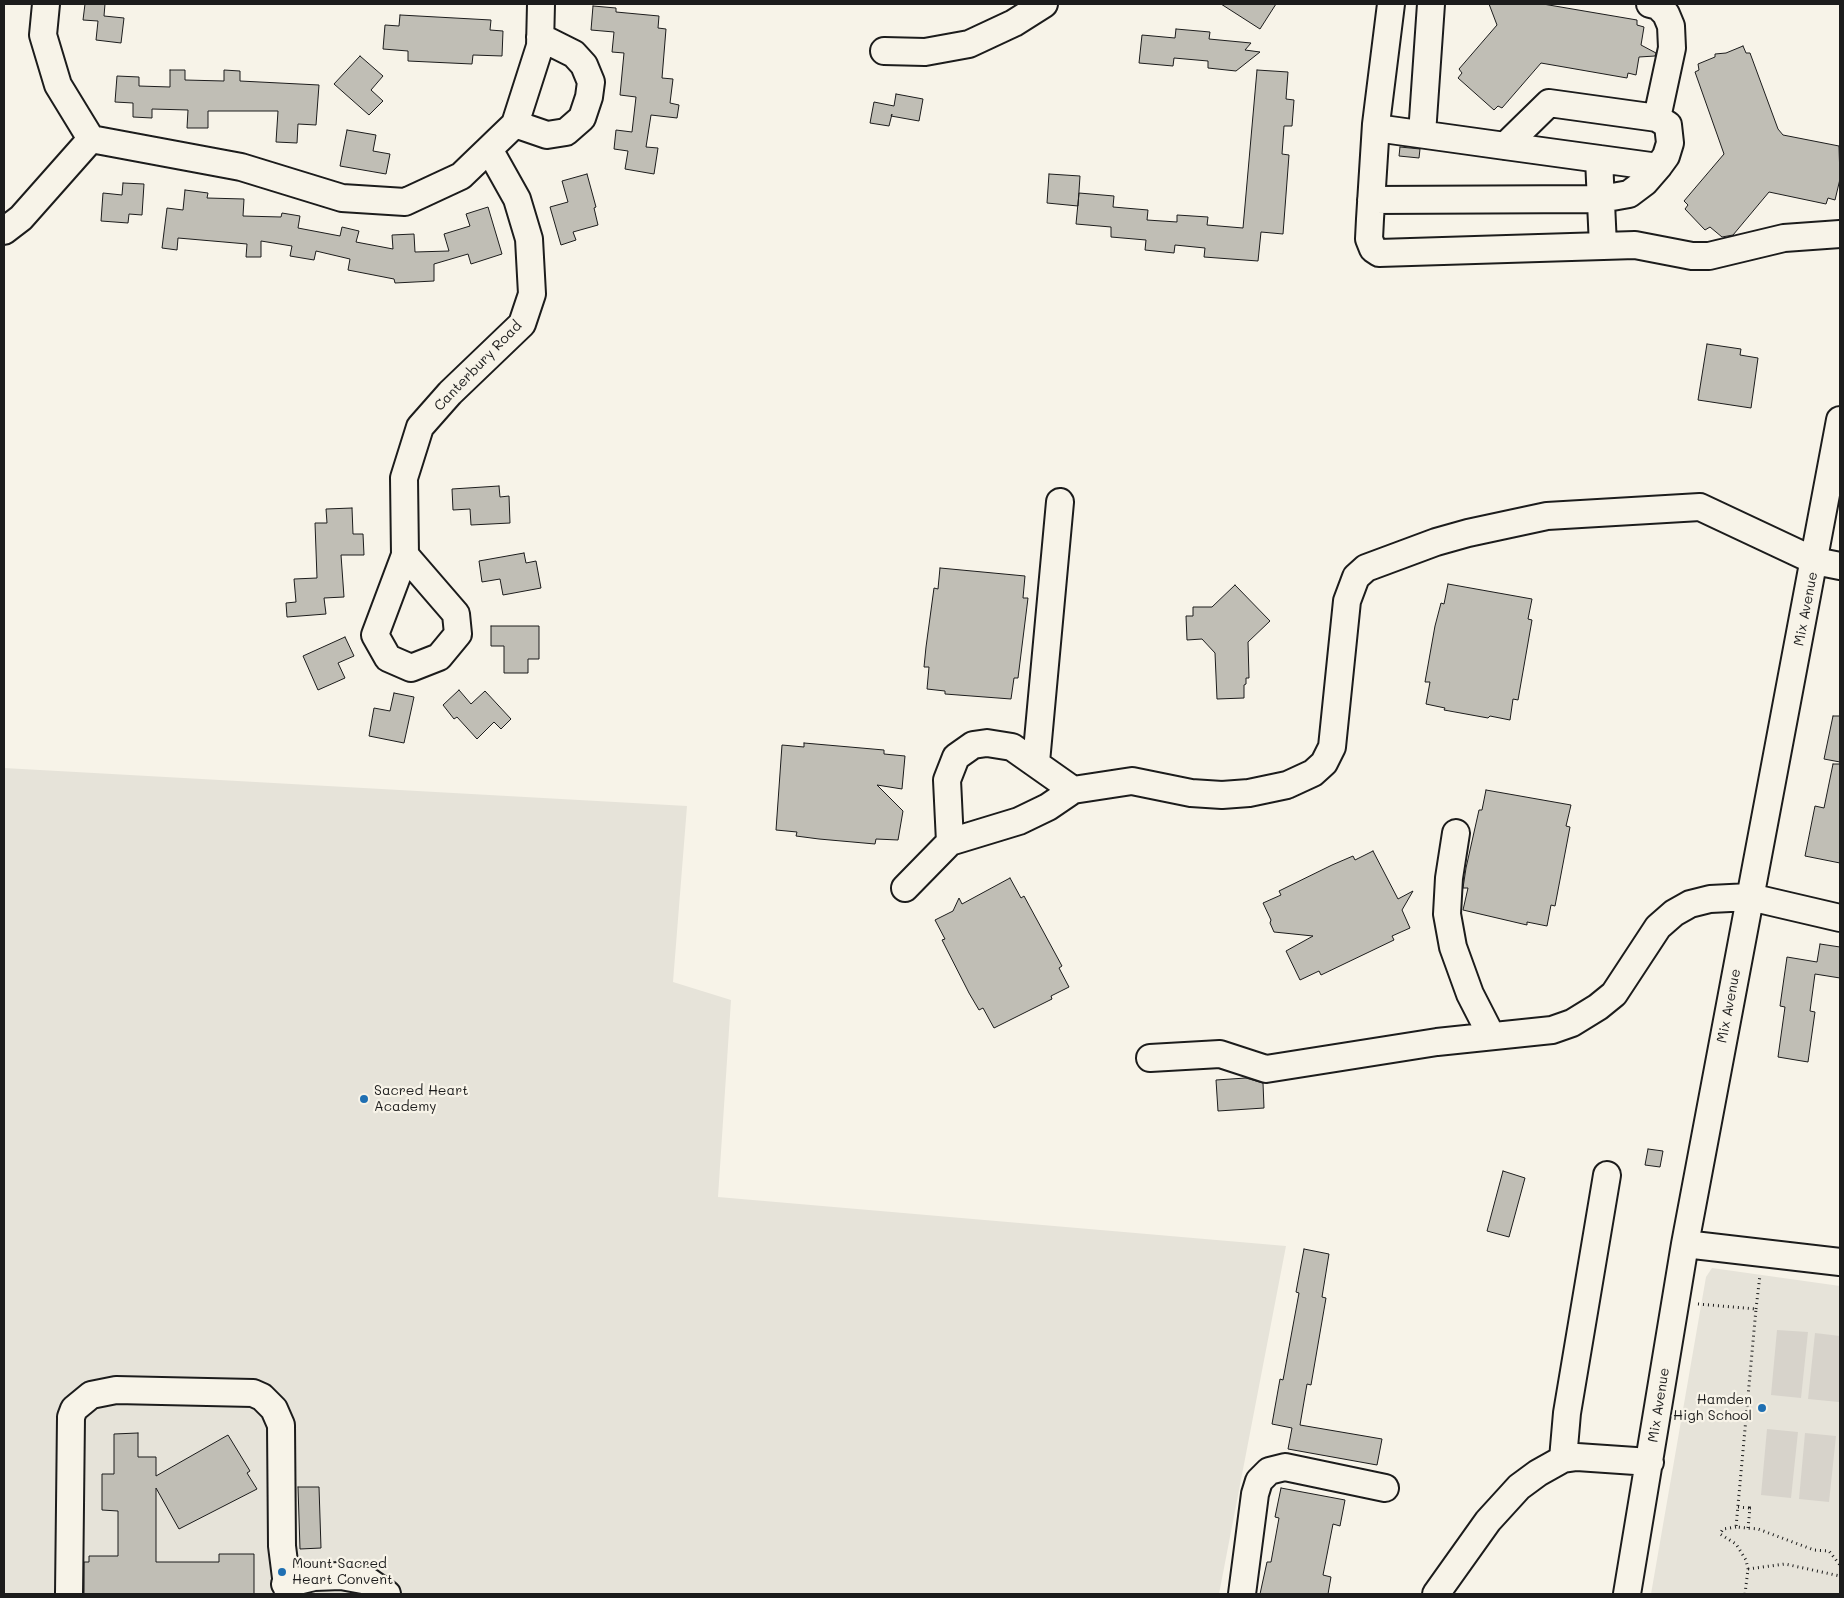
<!DOCTYPE html>
<html>
<head>
<meta charset="utf-8">
<style>
  body { margin:0 }
  #map { position:relative; width:1844px; height:1598px; overflow:hidden; background:#f7f3e8; font-family:Mali,sans-serif }
  canvas { display:block }
  .frame { position:absolute; inset:0; border:5px solid #1c1c1c; pointer-events:none }
</style>
</head>
<body>
<div id="map">
<canvas width="1844" height="1598"></canvas>
<div class="frame"></div>
</div>
<script>
const c = document.querySelector('canvas').getContext('2d');
c.lineJoin = 'round';
function fill(path, color) {
  c.fillStyle = color;
  c.fill(path, 'evenodd');
}
function shape(rows) {
  const path = new Path2D();
  for (const r of rows) {
    path.moveTo(r[0], r[1]);
    for (let i = 2; i < r.length; i += 2) path.lineTo(r[i], r[i + 1]);
  }
  return path;
}
function trace(path, color, width, dash) {
  c.strokeStyle = color;
  c.lineWidth = width;
  c.lineCap = dash ? 'butt' : 'round';
  c.setLineDash(dash || []);
  c.stroke(path);
}
function label(font, color, halo, rows, align = 'center') {
  c.font = font + ' Mali,sans-serif';
  c.lineWidth = 4.5;
  c.setLineDash([]);
  c.textBaseline = 'middle';
  c.strokeStyle = halo;
  c.fillStyle = color;
  for (const [text, x, y, turn = 0] of rows) {
    c.save();
    c.translate(x, y);
    c.rotate((+turn || 0) * Math.PI / 180);
    c.textAlign = isNaN(turn) ? turn : align;
    if (halo) c.strokeText(text, 0, 0);
    c.fillText(text, 0, 0);
    c.restore();
  }
}
fill(shape([
  [4,768,687,806,673,982,731,1000,718,1197,1286,1246,1219,1594,4,1594],
  [1712,1268,1840,1286,1840,1594,1651,1594,1706,1277]
]), '#e6e3d9');
fill(shape([
  [1777,1330,1808,1332,1801,1398,1771,1395],
  [1815,1333,1840,1336,1839,1402,1808,1399],
  [1767,1429,1798,1432,1791,1498,1761,1495],
  [1805,1433,1836,1436,1829,1502,1799,1499]
]), '#d7d3cb');
const building = shape([
  [85,4,105,4,104,16,124,18,121,43,96,40,98,21,83,20,85,4],
  [1221,4,1276,4,1260,29,1221,4],
  [1489,4,1543,4,1637,20,1637,25,1644,27,1641,45,1656,53,1655,56,1639,57,1636,75,1628,73,1627,78,1541,63,1502,108,1498,106,1494,110,1458,78,1462,73,1459,69,1497,25,1489,4],
  [593,6,616,8,616,12,659,16,658,28,666,29,662,78,673,79,670,103,679,105,677,118,651,115,646,147,658,148,654,174,625,169,628,151,614,149,616,130,632,132,636,97,620,95,624,53,612,52,614,32,591,30,593,6],
  [400,15,491,20,490,30,503,31,502,56,473,55,472,64,408,61,408,51,383,49,385,25,399,26,400,15],
  [1176,29,1210,32,1209,39,1251,43,1245,50,1260,52,1236,71,1208,68,1208,61,1174,58,1173,66,1139,63,1142,35,1175,38,1176,29],
  [1743,46,1746,53,1750,53,1778,129,1783,135,1839,146,1840,179,1835,200,1828,198,1826,204,1769,192,1733,235,1722,237,1710,227,1705,230,1685,209,1688,205,1684,201,1724,154,1695,72,1699,70,1698,64,1715,57,1715,54,1726,53,1743,46],
  [360,56,383,76,371,90,383,101,369,115,334,84,360,56],
  [170,70,185,70,185,80,224,81,224,70,240,71,240,81,319,85,316,125,298,124,297,143,276,142,278,111,208,111,208,128,187,128,188,110,152,109,152,118,133,117,133,103,115,102,117,76,139,77,139,86,170,87,170,70],
  [1257,70,1288,72,1286,99,1294,100,1292,126,1284,126,1282,154,1289,155,1283,234,1261,232,1258,261,1204,257,1205,248,1175,245,1174,253,1145,250,1146,240,1111,237,1111,227,1076,224,1079,193,1114,196,1113,207,1148,210,1147,220,1177,222,1177,215,1208,217,1207,225,1243,228,1257,70],
  [896,94,923,99,919,121,891,116,892,114,889,126,870,123,874,102,894,106,896,94],
  [347,130,376,135,373,151,390,154,386,174,340,166,347,130],
  [1400,147,1420,149,1419,158,1399,156,1400,147],
  [587,174,596,207,594,208,598,225,573,232,576,240,561,245,550,207,568,202,562,181,587,174],
  [1049,174,1080,176,1078,206,1047,203,1049,174],
  [123,183,144,184,142,215,129,214,128,223,101,221,103,193,122,195,123,183],
  [185,190,208,193,207,198,244,199,243,216,281,217,282,213,300,216,298,228,340,236,342,227,359,231,356,242,393,249,392,235,414,234,415,252,449,251,444,234,470,226,466,214,488,207,502,254,471,264,468,254,434,264,434,281,395,283,394,279,348,270,350,259,316,251,314,260,290,256,292,246,261,241,261,257,246,257,247,244,178,238,177,250,162,248,167,208,183,210,185,190],
  [1707,344,1741,349,1740,355,1758,358,1751,408,1698,400,1707,344],
  [499,486,500,497,509,496,510,523,471,525,470,509,453,510,452,489,499,486],
  [352,508,353,534,363,534,364,555,341,555,344,597,324,598,326,614,287,617,286,603,296,602,294,579,317,578,315,523,327,523,326,509,352,508],
  [524,553,526,563,536,561,541,588,503,595,500,579,482,582,479,561,524,553],
  [940,568,1025,576,1023,598,1028,598,1018,678,1014,678,1011,699,945,694,945,691,927,689,929,667,924,667,926,647,934,588,938,589,940,568],
  [1448,584,1532,599,1528,619,1532,620,1518,700,1513,699,1510,720,1490,716,1488,718,1444,710,1445,708,1426,704,1430,682,1425,682,1435,626,1441,603,1444,604,1448,584],
  [1235,585,1270,621,1248,642,1249,678,1246,678,1246,684,1244,685,1244,698,1217,699,1215,653,1202,639,1187,640,1186,616,1193,616,1193,607,1212,607,1235,585],
  [491,626,539,626,539,659,528,659,528,673,504,673,504,646,491,646,491,626],
  [345,637,354,656,338,663,345,678,318,690,303,656,345,637],
  [459,690,471,704,485,691,511,719,501,729,494,722,477,739,457,717,454,719,443,705,459,690],
  [394,693,414,697,404,743,369,736,374,708,390,711,394,693],
  [1833,716,1840,716,1840,762,1824,759,1833,716],
  [804,743,884,750,884,754,905,756,902,789,877,785,903,811,898,840,876,839,875,844,819,839,796,836,797,832,776,830,782,745,804,747,804,743],
  [1833,764,1840,764,1840,863,1805,856,1815,806,1824,808,1833,764],
  [1486,790,1571,805,1566,826,1570,827,1555,906,1551,905,1547,926,1527,922,1527,925,1463,910,1468,888,1463,888,1466,868,1479,810,1482,810,1486,790],
  [1373,851,1398,899,1413,891,1402,910,1410,928,1392,936,1394,940,1321,975,1319,971,1300,980,1286,951,1313,936,1274,932,1270,923,1271,920,1263,903,1281,895,1279,891,1332,865,1353,856,1355,860,1373,851],
  [1010,878,1021,898,1024,896,1062,966,1059,968,1069,987,1051,996,1052,999,994,1028,983,1008,979,1010,969,993,942,940,945,939,935,920,953,911,959,898,962,904,1010,878],
  [1820,944,1840,947,1840,978,1815,974,1810,1011,1815,1012,1808,1062,1778,1057,1785,1007,1780,1006,1787,957,1817,962,1820,944],
  [1246,1078,1263,1083,1264,1108,1218,1111,1216,1080,1246,1078],
  [1648,1149,1663,1151,1660,1167,1645,1165,1648,1149],
  [1503,1171,1525,1178,1509,1237,1487,1231,1503,1171],
  [1304,1249,1329,1254,1322,1297,1326,1298,1311,1385,1307,1384,1300,1425,1382,1439,1377,1465,1288,1449,1292,1428,1272,1424,1280,1379,1283,1380,1299,1293,1296,1292,1304,1249],
  [138,1433,138,1457,156,1457,156,1476,228,1435,250,1471,247,1473,257,1489,179,1529,156,1488,156,1562,219,1562,219,1554,254,1554,254,1594,84,1594,84,1562,89,1562,89,1556,118,1556,118,1511,102,1510,102,1474,114,1474,114,1434,138,1433],
  [298,1487,319,1487,321,1548,300,1549,298,1487],
  [1281,1488,1345,1500,1340,1526,1333,1524,1323,1575,1331,1577,1328,1594,1260,1594,1267,1562,1271,1562,1279,1518,1275,1517,1281,1488]
]);
fill(building, '#c0beb5');
trace(building, '#1c1c1c', 1);
const minor = shape([
  [1391,4,1376,124,1370,219,1369,239,1373,249,1379,253,1635,245,1692,256,1709,256,1784,238,1840,234],
  [1650,4,1658,6,1666,14,1671,26,1672,48,1657,118],
  [884,51,925,52,969,44,1014,23,1044,4],
  [515,124,547,135,566,132,582,118,589,97,591,82,584,65,574,54,540,37],
  [1376,128,1505,146,1658,167,1666,156,1670,143,1668,125,1657,118,1549,103,1505,146],
  [1422,134,1431,4],
  [91,139,241,167,342,198,405,202,461,176,515,124,540,46,541,4],
  [1599,159,1603,246],
  [1371,200,1601,199,1629,194,1645,182,1658,167],
  [4,231,21,218,91,139,58,85,43,35,46,4],
  [405,555,456,614,458,634,439,657,411,668,388,658,375,635,405,555,404,478,420,427,450,393,522,324,532,294,529,239,517,199,489,149],
  [1036,762,1060,502],
  [1456,833,1449,878,1447,914,1453,947,1470,994,1491,1035],
  [950,842,947,780,956,757,973,745,987,743,1012,747,1073,790],
  [905,888,950,842,1019,821,1048,807,1073,790,1132,781,1191,793,1222,795,1249,793,1287,785,1313,773,1324,763,1332,747,1347,601,1356,577,1366,568,1436,542,1468,533,1547,516,1700,507,1815,561,1840,566],
  [1150,1058,1220,1054,1266,1069,1437,1042,1552,1030,1572,1023,1598,1007,1614,994,1658,927,1674,913,1690,904,1710,899,1750,897,1840,918],
  [1685,1244,1840,1262],
  [1563,1459,1567,1413,1607,1175],
  [285,1584,314,1577,341,1576,368,1581,387,1594],
  [69,1594,71,1417,74,1409,91,1395,116,1390,253,1393,262,1397,274,1409,281,1425,282,1546,288,1594],
  [1242,1594,1255,1494,1259,1481,1269,1471,1285,1467,1385,1488],
  [1436,1594,1488,1521,1519,1487,1538,1473,1563,1459,1577,1457,1650,1462],
  [1627,1594,1685,1244,1840,420]
]);
trace(minor, '#1c1c1c', 30);
trace(shape([
  [1698,1304,1756,1309,1736,1527,1758,1529,1814,1550,1829,1551,1840,1565],
  [1756,1309,1760,1275],
  [1738,1507,1750,1508],
  [1736,1527,1723,1529,1720,1534,1736,1544,1746,1560,1748,1569,1745,1594],
  [1748,1528,1750,1508,1753,1508],
  [1748,1569,1785,1564,1840,1576]
]), '#1c1c1c', 3, [1, 4]);
trace(minor, '#f7f3e8', 26);
for (const [x, y, r, color] of [
  [364,1099,5,"#1f6fb2"],
  [1762,1408,5,"#1f6fb2"],
  [282,1572,5,"#1f6fb2"]
]) {
  const dot = new Path2D();
  dot.arc(x, y, r, 0, 2 * Math.PI);
  c.fillStyle = color;
  c.fill(dot);
  trace(dot, '#f7f3e8', 2);
}
label('14px', '#1c1c1c', '#f7f3e8', [
  ["Canterbury Road",478,366,-46],
  ["Mix Avenue",1806,609,-79],
  ["Mix Avenue",1729,1006,-79],
  ["Mix Avenue",1659,1405,-81]
]);
label('14px', '#1c1c1c', '#f7f3e8', [
  ["Sacred Heart",374,1091],
  ["Academy",374,1107],
  ["Hamden",1752,1400,"right"],
  ["High School",1752,1416,"right"],
  ["Mount Sacred",292,1564],
  ["Heart Convent",292,1580]
], 'left');
</script>
</body>
</html>
